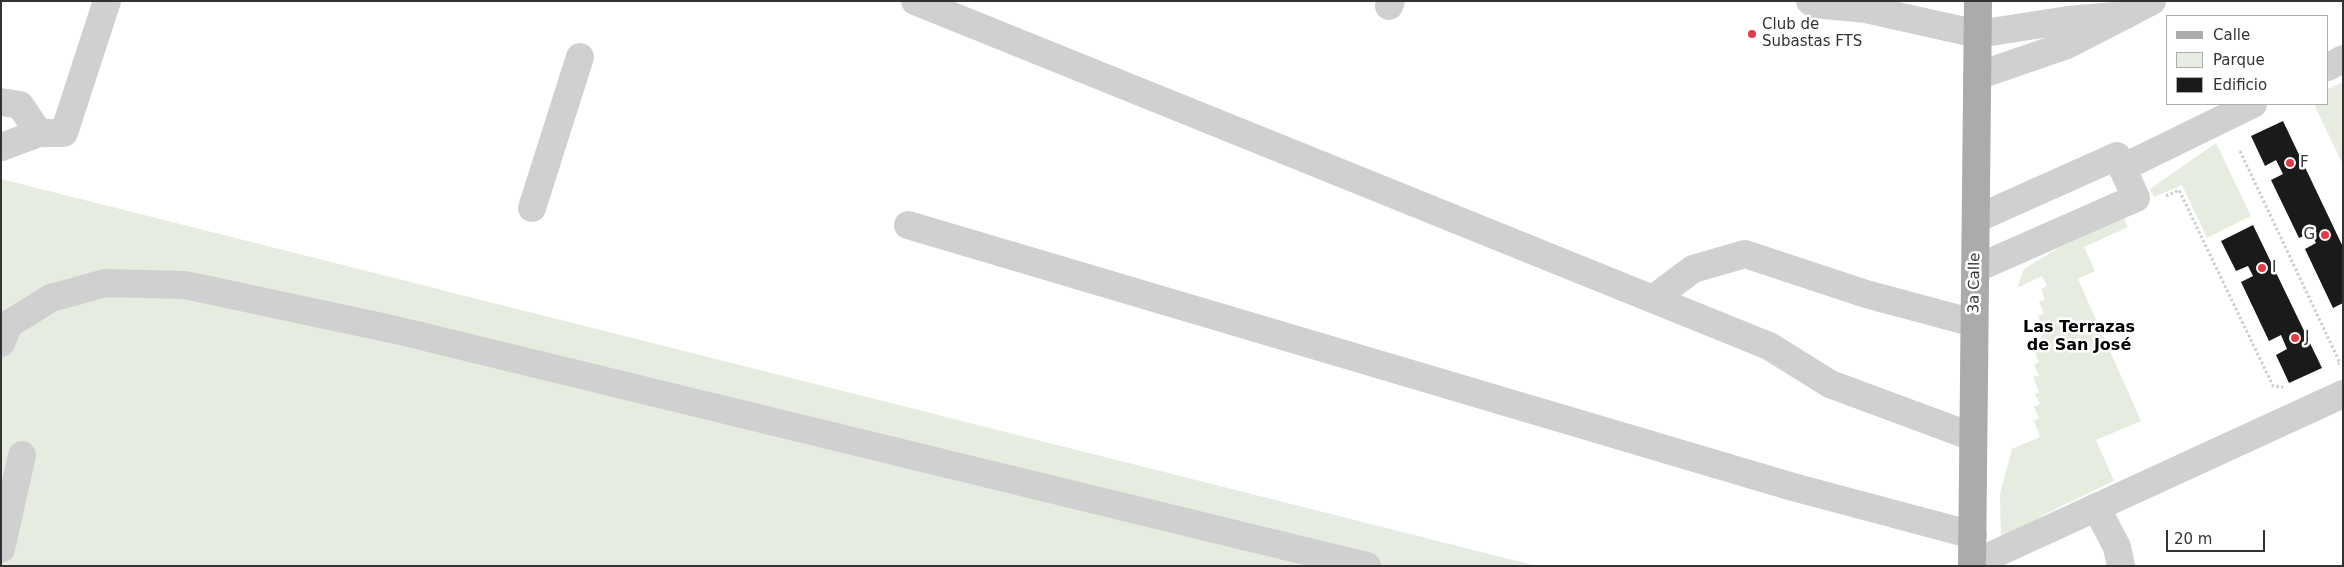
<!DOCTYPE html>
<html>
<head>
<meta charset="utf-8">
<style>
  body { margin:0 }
  #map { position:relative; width:2344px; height:567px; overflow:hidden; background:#fff; font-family:"DejaVu Sans",sans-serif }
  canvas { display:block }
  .frame { position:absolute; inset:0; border:2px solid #333; pointer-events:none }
  .legend { position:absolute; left:2166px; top:15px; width:162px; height:90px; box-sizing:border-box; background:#fff; border:1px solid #adadad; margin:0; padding:6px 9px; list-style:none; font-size:15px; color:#333 }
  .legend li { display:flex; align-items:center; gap:10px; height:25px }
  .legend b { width:25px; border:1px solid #adadad }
  .scale { position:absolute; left:2166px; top:530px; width:99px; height:22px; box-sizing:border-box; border:2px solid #333; border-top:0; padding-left:6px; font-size:15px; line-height:18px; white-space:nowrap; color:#333; -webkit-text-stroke:4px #fff; paint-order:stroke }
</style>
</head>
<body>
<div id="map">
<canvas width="2344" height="567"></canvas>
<div class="frame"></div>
<ul class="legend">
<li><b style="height:6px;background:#ababab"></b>Calle</li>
<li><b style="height:14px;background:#e6ecdf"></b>Parque</li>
<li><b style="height:14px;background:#1a1a1a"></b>Edificio</li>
</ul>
<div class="scale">20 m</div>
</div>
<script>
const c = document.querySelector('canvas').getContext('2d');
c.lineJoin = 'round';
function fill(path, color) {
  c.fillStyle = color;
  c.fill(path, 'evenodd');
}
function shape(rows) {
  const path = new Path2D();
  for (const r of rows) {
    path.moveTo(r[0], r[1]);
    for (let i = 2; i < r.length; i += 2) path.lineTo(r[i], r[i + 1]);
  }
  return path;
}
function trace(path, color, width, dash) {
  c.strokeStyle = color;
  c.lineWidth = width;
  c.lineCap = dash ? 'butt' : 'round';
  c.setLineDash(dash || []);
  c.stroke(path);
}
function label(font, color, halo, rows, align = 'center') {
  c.font = font + ' "DejaVu Sans",sans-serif';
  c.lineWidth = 5;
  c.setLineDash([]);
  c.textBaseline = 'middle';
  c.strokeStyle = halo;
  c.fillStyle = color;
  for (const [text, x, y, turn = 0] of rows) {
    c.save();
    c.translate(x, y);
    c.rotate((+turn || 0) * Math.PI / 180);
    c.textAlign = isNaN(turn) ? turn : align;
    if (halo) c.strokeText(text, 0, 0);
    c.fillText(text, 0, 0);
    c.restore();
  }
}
fill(shape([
  [2343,82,2343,165,2314,104,2328,104,2328,89],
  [2216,143,2251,216,2207,238,2182,185,2154,197,2150,189],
  [1,179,831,388,1537,566,1,566],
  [2124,218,2128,227,2084,247,2095,271,2078,279,2141,421,2096,440,2114,481,2045,514,2001,542,2000,494,2012,449,2040,437,2034,421,2039,418,2034,407,2040,404,2035,394,2039,392,2033,377,2039,375,2034,365,2039,362,2035,353,2041,350,2037,340,2042,338,2038,328,2042,326,2038,316,2044,314,2039,302,2045,299,2041,289,2047,286,2042,276,2017,288,2024,269,2060,247]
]), '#e6ecdf');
fill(shape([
  [2283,121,2343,247,2343,303,2333,308,2305,249,2316,243,2311,233,2299,238,2271,180,2283,174,2276,160,2265,166,2251,136],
  [2253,225,2322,368,2289,383,2276,355,2287,349,2281,335,2269,341,2241,282,2253,276,2248,266,2236,271,2221,241]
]), '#1a1a1a');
trace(shape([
  [2240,151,2340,363,2338,364],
  [2166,196,2179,190,2273,386,2283,387]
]), '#cdcdcd', 3, [2.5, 2.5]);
trace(shape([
  [915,1,1769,346,1830,384,1973,437],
  [1810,1,1814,4,1866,9],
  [1866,1,1866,9,1978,34,2068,20,2126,15],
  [1389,6,1391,1],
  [2328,67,2343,59],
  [1977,76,2067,45,2152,1],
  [1,102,20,105,39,133],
  [1,147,39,133,64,133,107,1],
  [2122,168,2253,104],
  [532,208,580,57],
  [908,225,1793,487,1973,535],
  [1975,269,2136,198,2117,156,1976,219],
  [1653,299,1693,269,1745,254,1866,294,1974,323],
  [1,343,9,324,51,298,105,283,185,285,396,330,1367,566],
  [2096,507,2117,547,2121,566],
  [1,549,22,455],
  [1973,564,2343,394]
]), '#d0d0d0', 28);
trace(shape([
  [1972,566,1978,1]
]), '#ababab', 28);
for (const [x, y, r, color] of [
  [1752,34,5,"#e63946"],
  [2290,163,5,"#e63946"],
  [2325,235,5,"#e63946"],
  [2262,268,5,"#e63946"],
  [2295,338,5,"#e63946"]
]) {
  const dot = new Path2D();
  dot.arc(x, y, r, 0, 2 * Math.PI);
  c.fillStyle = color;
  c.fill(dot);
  trace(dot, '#fff', 2);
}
label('15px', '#333', '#fff', [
  ["Club de",1762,25],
  ["Subastas FTS",1762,42],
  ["F",2300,163],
  ["G",2315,235,"right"],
  ["I",2272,268],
  ["J",2305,338]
], 'left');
label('15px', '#333', '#fff', [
  ["3a Calle",1975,283,-89]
]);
label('bold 16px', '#000', '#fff', [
  ["Las Terrazas",2079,328],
  ["de San José",2079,346]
]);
</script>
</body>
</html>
